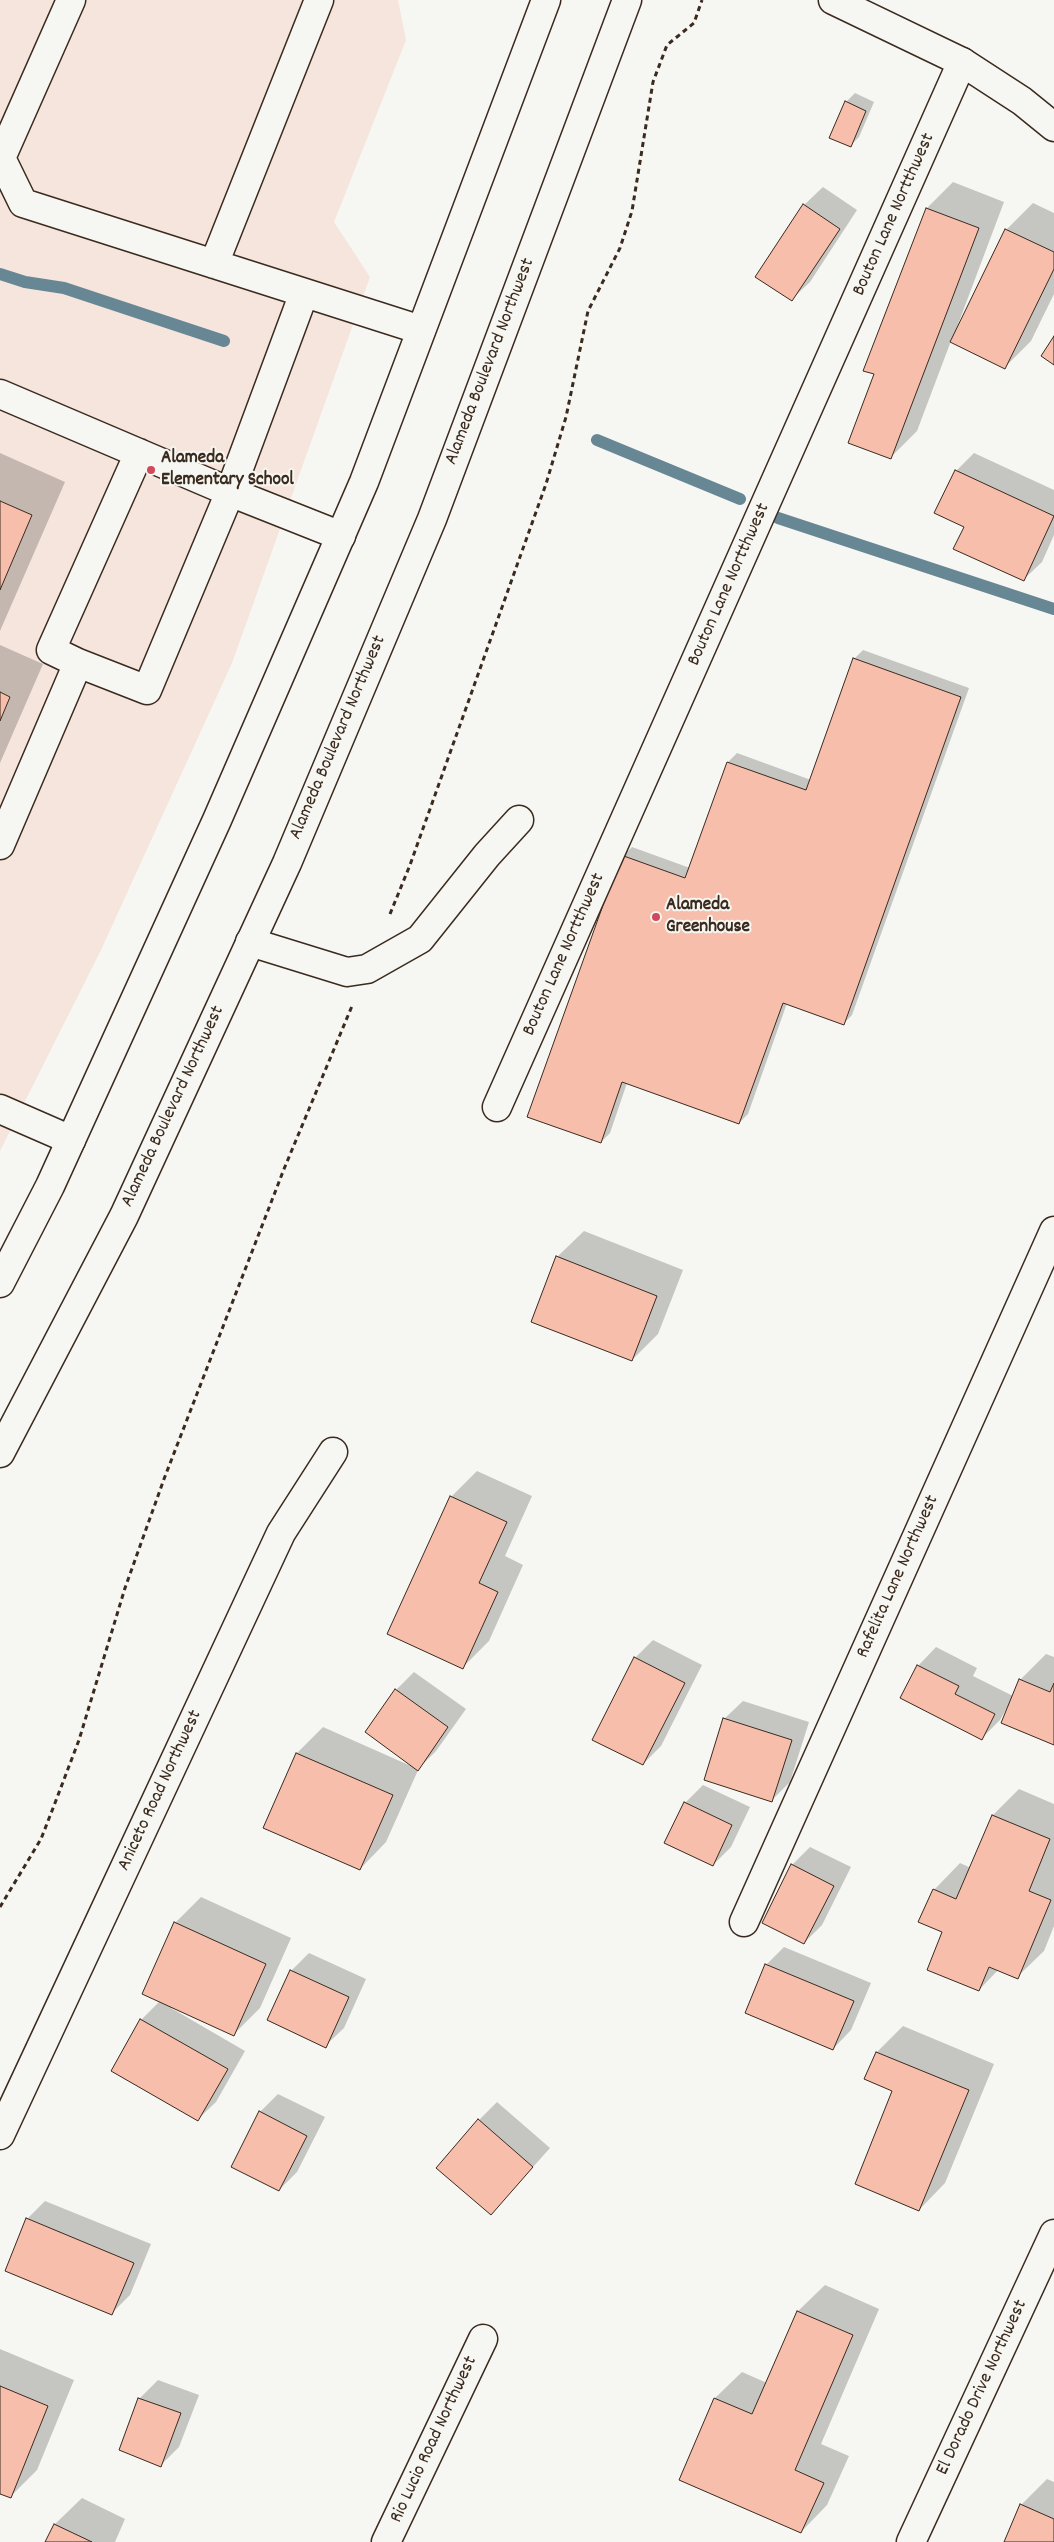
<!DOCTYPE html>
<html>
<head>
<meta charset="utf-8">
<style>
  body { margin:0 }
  canvas { display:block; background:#f6f6f2 }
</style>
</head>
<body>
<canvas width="1054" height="2542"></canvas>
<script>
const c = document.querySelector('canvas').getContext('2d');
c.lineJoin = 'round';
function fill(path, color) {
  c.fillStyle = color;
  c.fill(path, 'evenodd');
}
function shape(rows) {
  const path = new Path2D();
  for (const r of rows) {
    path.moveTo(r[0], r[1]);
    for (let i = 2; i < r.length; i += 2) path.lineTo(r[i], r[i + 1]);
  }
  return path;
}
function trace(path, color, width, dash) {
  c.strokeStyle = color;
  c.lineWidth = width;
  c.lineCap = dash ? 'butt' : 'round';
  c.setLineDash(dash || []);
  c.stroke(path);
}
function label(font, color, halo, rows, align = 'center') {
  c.font = font + ' Dekko,sans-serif';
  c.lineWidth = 4;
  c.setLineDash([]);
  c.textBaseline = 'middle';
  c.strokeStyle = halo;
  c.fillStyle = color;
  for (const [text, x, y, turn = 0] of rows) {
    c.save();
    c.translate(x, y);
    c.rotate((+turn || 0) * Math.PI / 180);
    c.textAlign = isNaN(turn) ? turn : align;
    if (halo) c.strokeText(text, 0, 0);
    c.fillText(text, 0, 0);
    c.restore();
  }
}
fill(shape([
  [0,0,398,0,406,40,334,222,370,277,232,663,101,950,0,1151]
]), '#f6e5dd');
fill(shape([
  [855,93,874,102,859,137,850,146,846,102],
  [953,182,1004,202,957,327,958,327,1007,229,1033,203,1054,213,1054,294,1031,341,1004,368,951,341,917,431,890,458,875,373,927,208],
  [823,187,857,210,810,282,791,300,804,205],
  [0,453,65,482,0,631],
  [974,453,1054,490,1054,535,1042,562,1023,580,966,527,956,471],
  [0,645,43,664,0,763],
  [863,650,969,688,852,1015,843,1024,787,1003,748,1114,739,1123,627,1083,610,1133,601,1142,623,856,632,847,690,868,728,762,737,753,811,780,854,659],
  [584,1231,683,1270,658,1334,632,1360,557,1257],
  [477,1471,532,1496,505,1556,523,1565,489,1641,463,1667,451,1497],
  [653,1640,702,1665,661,1746,643,1764,635,1658],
  [936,1647,977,1668,973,1676,1013,1696,1020,1680,1046,1654,1054,1657,1054,1744,1008,1706,1000,1720,982,1738,918,1666],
  [414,1672,466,1709,436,1751,419,1768,386,1842,360,1869,297,1753,323,1727,411,1766,396,1690],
  [743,1701,809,1722,790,1782,772,1800,724,1719],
  [703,1785,750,1807,731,1847,713,1865,685,1803],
  [1019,1789,1054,1804,1054,1926,1044,1951,1017,1977,999,1969,979,1990,944,1932,934,1890,960,1863,971,1868,993,1815],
  [810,1847,851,1867,822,1925,804,1943,792,1865],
  [201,1897,291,1938,260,2008,234,2034,172,2006,171,2008,245,2051,216,2102,197,2120,112,2070,141,2020,160,2001,175,1923],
  [784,1947,871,1983,851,2030,833,2049,766,1965],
  [309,1953,366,1979,344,2028,325,2046,291,1971],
  [903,2026,994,2064,945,2183,919,2210,894,2090,877,2052],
  [278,2094,325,2117,297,2172,279,2190,260,2112],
  [497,2102,550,2148,491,2214,479,2120],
  [45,2201,151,2244,130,2295,112,2313,27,2219],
  [825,2285,879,2309,821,2444,849,2456,827,2505,801,2532,681,2479,715,2398,742,2372,767,2383,798,2311],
  [0,2349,74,2380,37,2470,10,2497,0,2493],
  [158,2380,199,2395,179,2447,161,2465,121,2450,140,2398],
  [1047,2479,1054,2482,1054,2542,1005,2542,1021,2505],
  [82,2498,125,2519,115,2542,47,2542,55,2524]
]), '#0003');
trace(shape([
  [0,274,25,282,64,288,224,341],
  [597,440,740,499],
  [778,518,1054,609]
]), '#678795', 12);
const building = shape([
  [845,101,866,111,851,147,829,138,845,101],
  [803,204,840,229,792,301,755,277,803,204],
  [926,208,979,228,891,459,848,443,874,374,863,371,926,208],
  [1005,229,1054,252,1054,269,1005,369,950,342,1005,229],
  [1054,336,1054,365,1041,356,1054,336],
  [955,470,1054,516,1024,581,953,549,964,527,934,513,955,470],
  [0,501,32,515,0,590,0,501],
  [853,658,961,697,844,1025,783,1003,739,1124,622,1082,601,1143,527,1117,621,855,685,878,727,762,806,790,853,658],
  [0,692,10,697,0,721,0,692],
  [556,1256,657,1296,632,1361,531,1322,556,1256],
  [450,1496,507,1522,479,1583,498,1592,463,1669,387,1634,450,1496],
  [634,1657,685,1683,643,1765,592,1740,634,1657],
  [917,1665,959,1686,955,1694,995,1714,982,1740,900,1698,917,1665],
  [1019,1679,1050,1692,1054,1683,1054,1745,1001,1723,1019,1679],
  [395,1689,448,1727,418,1771,365,1732,395,1689],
  [723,1718,792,1740,772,1802,704,1780,723,1718],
  [296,1753,393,1795,360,1870,263,1828,296,1753],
  [684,1802,732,1825,713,1866,664,1843,684,1802],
  [992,1815,1050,1839,1029,1891,1051,1900,1018,1979,989,1967,979,1991,927,1970,942,1932,918,1922,933,1889,956,1899,992,1815],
  [791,1864,834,1886,804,1944,762,1923,791,1864],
  [174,1922,266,1964,234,2036,142,1994,174,1922],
  [765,1964,854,2001,833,2050,745,2013,765,1964],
  [290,1970,349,1997,326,2048,267,2020,290,1970],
  [140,2019,228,2069,198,2121,111,2071,140,2019],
  [876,2052,969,2090,919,2211,855,2184,892,2091,864,2079,876,2052],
  [259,2111,307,2136,279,2191,231,2167,259,2111],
  [478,2119,533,2167,491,2215,436,2168,478,2119],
  [26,2218,134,2263,112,2315,5,2271,26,2218],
  [797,2311,853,2335,795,2470,824,2483,801,2533,679,2480,714,2398,752,2414,797,2311],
  [0,2386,48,2406,11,2498,0,2494,0,2386],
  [138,2398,181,2413,161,2467,119,2450,138,2398],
  [1020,2504,1054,2519,1054,2542,1004,2542,1020,2504],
  [54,2524,92,2542,45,2542,54,2524]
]);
fill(building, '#f7beac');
trace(building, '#3b2a1e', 1);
const minor = shape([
  [71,0,1,158,23,203,421,330],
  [214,264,319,0],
  [0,394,230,492,304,293],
  [139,453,51,650,78,663,147,690,230,492,341,536],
  [0,845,78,663],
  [250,942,347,972,367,969,420,939,487,855,519,820],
  [497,1107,962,62],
  [0,1109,71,1140],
  [744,1922,1054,1231],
  [0,2135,281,1533,333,1452],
  [386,2542,483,2339],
  [911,2542,1054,2234]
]);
const major = shape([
  [833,0,962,62,1022,101,1054,127],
  [0,1283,50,1186,217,820,364,482,546,0],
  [0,1453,124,1216,287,863,432,519,627,0]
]);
trace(minor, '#3b2a1e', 31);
trace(major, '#3b2a1e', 31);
trace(shape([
  [390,914,410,865,546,484,566,417,588,311,620,248,632,211,653,82,667,45,694,23,702,0],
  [0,1907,41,1839,55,1803,79,1740,125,1588,164,1479,284,1169,352,1006]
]), '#3b2a1e', 3, [5, 4]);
trace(minor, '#f6f6f2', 28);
trace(major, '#f6f6f2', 28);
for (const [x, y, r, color] of [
  [151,470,5,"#d1495b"],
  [656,917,5,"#d1495b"]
]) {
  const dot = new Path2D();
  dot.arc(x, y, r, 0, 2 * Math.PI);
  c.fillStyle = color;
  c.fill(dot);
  trace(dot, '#f6f6f2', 2);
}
label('19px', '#3b2a1e', '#f6f6f2', [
  ["Bouton Lane Nortthwest",895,215,-66],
  ["Alameda Boulevard Northwest",491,362,-69],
  ["Bouton Lane Nortthwest",730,585,-66],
  ["Alameda Boulevard Northwest",339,738,-67],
  ["Bouton Lane Nortthwest",565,955,-66],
  ["Alameda Boulevard Northwest",174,1107,-65],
  ["Rafelita Lane Northwest",899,1577,-66],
  ["Aniceto Road Northwest",161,1791,-65],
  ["El Dorado Drive Northwest",983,2388,-65],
  ["Rio Lucio Road Northwest",435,2440,-65]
]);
label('bold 19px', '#3b2a1e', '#f6f6f2', [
  ["Alameda",161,459],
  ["Elementary School",161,481],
  ["Alameda",666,906],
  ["Greenhouse",666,928]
], 'left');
</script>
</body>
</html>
